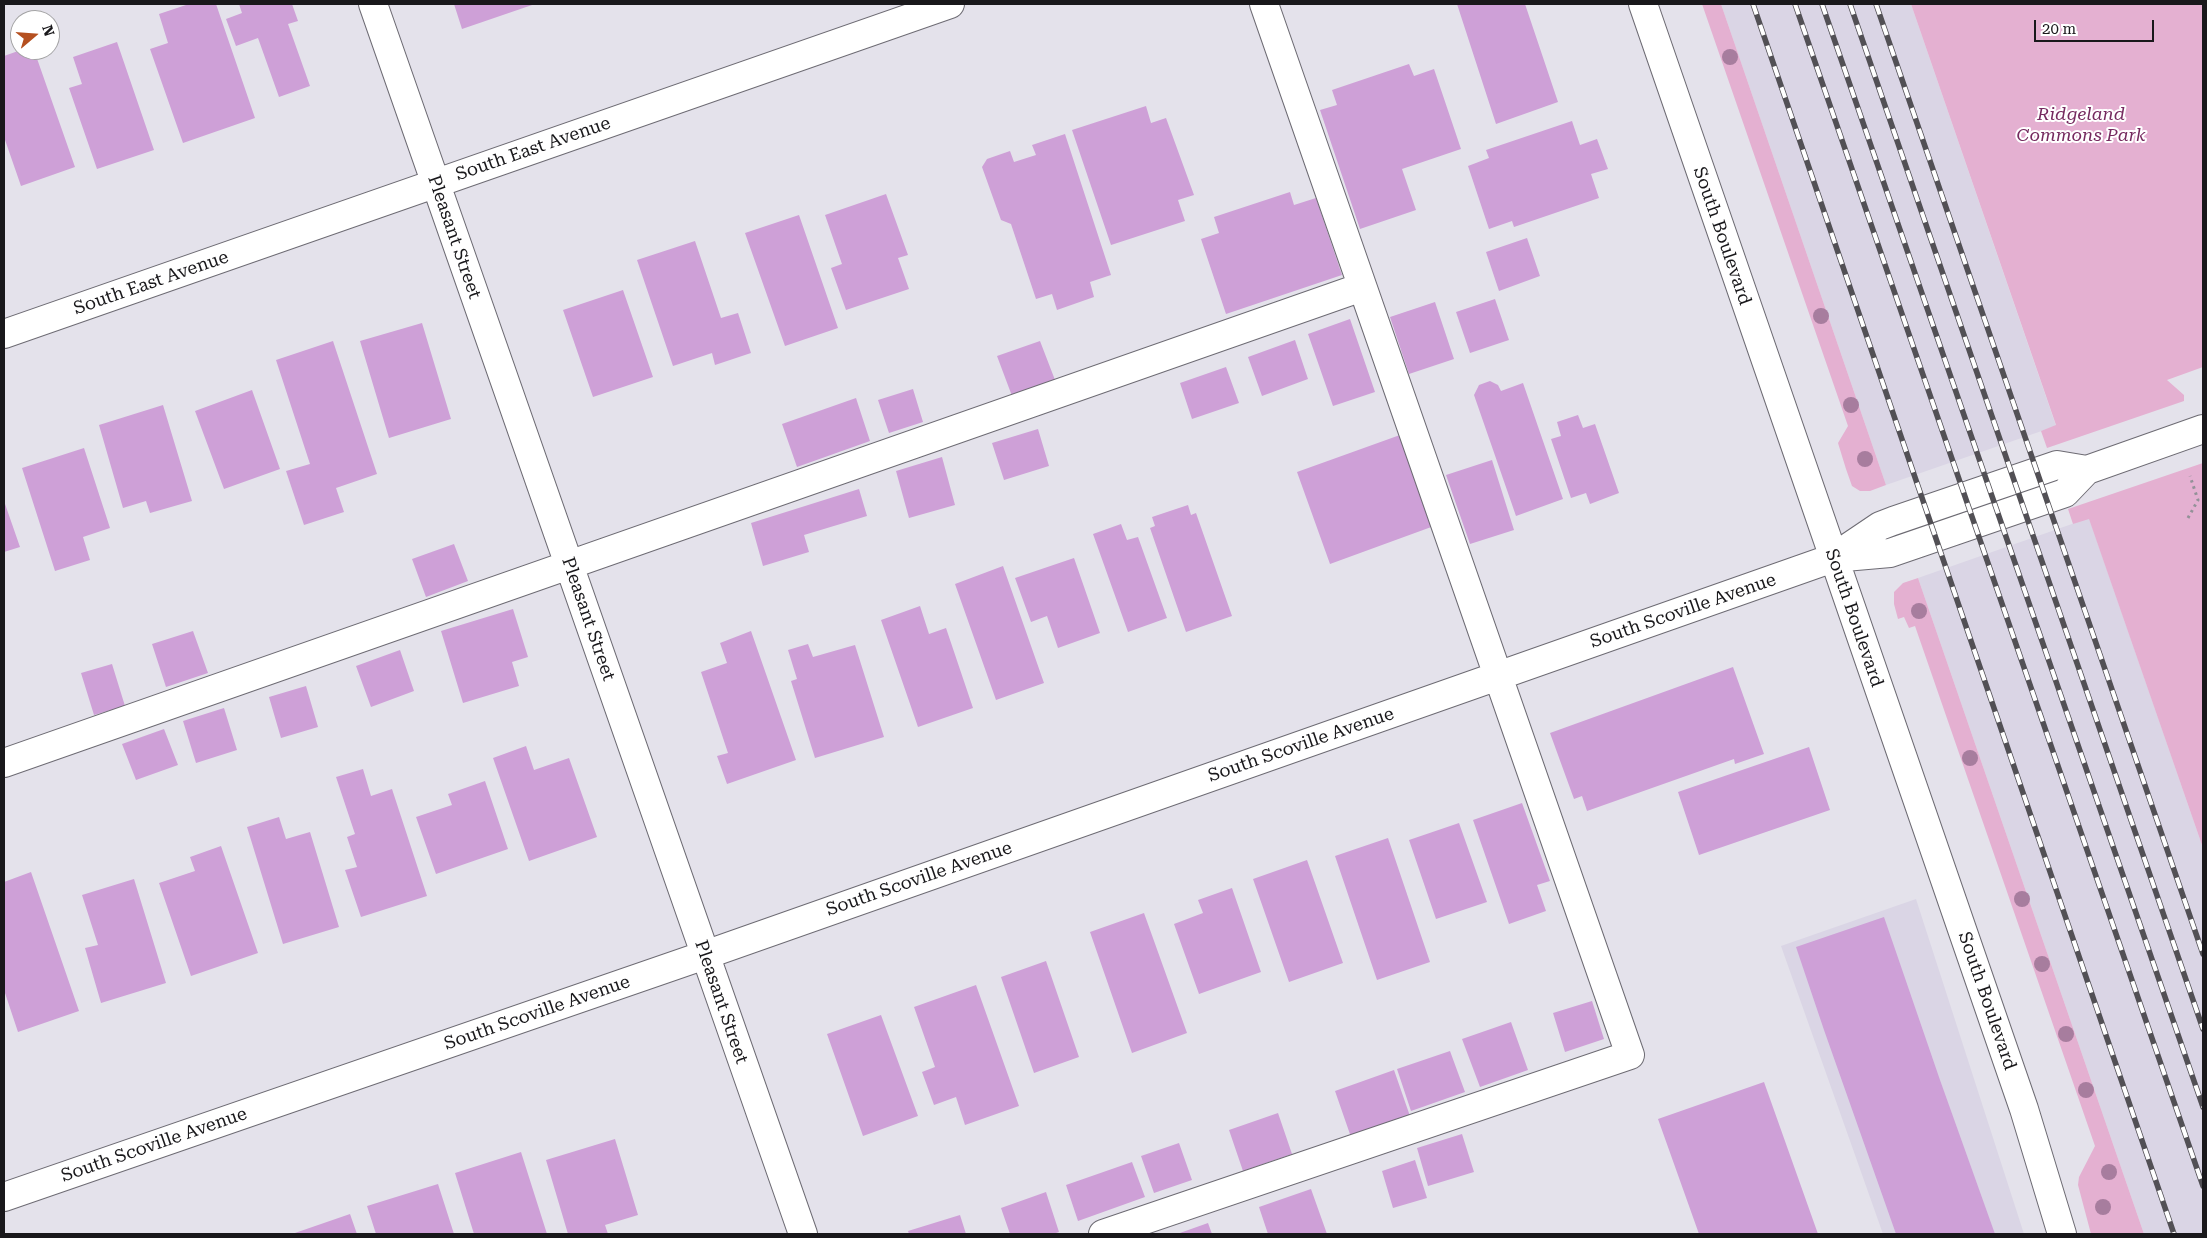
<!DOCTYPE html>
<html>
<head>
<meta charset="utf-8">
<style>
  body { margin:0 }
  #map { position:relative; width:2207px; height:1238px; overflow:hidden; background:#e4e2eb; font-family:"Roboto Serif",serif }
  canvas { display:block }
  .frame { position:absolute; inset:0; border:5px solid #19181b; pointer-events:none }
  .north { position:absolute; left:10px; top:10px; width:50px; height:50px; box-sizing:border-box; background:#fff; border:1px solid #a3a3a4; border-radius:50%; rotate:72deg; font-size:14px; font-weight:700; line-height:20px; text-align:center; color:#19181b }
  .north::after { content:''; display:block; margin:auto; width:18px; height:22px; background:#b55020; clip-path:polygon(50% 0,100% 100%,50% 72%,0 100%) }
  .scale { position:absolute; left:2034px; top:20px; width:120px; height:22px; box-sizing:border-box; border:2px solid #19181b; border-top:0; padding-left:6px; font-size:15px; line-height:18px; white-space:nowrap; color:#19181b; -webkit-text-stroke:4px #fff; paint-order:stroke }
</style>
</head>
<body>
<div id="map">
<canvas width="2207" height="1238"></canvas>
<div class="frame"></div>
<div class="north">N</div>
<div class="scale">20 m</div>
</div>
<script>
const c = document.querySelector('canvas').getContext('2d');
c.lineJoin = 'round';
function fill(path, color) {
  c.fillStyle = color;
  c.fill(path, 'evenodd');
}
function shape(rows) {
  const path = new Path2D();
  for (const r of rows) {
    path.moveTo(r[0], r[1]);
    for (let i = 2; i < r.length; i += 2) path.lineTo(r[i], r[i + 1]);
  }
  return path;
}
function trace(path, color, width, dash) {
  c.strokeStyle = color;
  c.lineWidth = width;
  c.lineCap = dash ? 'butt' : 'round';
  c.setLineDash(dash || []);
  c.stroke(path);
}
function label(font, color, halo, rows, align = 'center') {
  c.font = font + ' "Roboto Serif",serif';
  c.lineWidth = 4;
  c.setLineDash([]);
  c.textBaseline = 'middle';
  c.strokeStyle = halo;
  c.fillStyle = color;
  for (const [text, x, y, turn = 0] of rows) {
    c.save();
    c.translate(x, y);
    c.rotate((+turn || 0) * Math.PI / 180);
    c.textAlign = isNaN(turn) ? turn : align;
    if (halo) c.strokeText(text, 0, 0);
    c.fillText(text, 0, 0);
    c.restore();
  }
}
fill(shape([
  [1721,4,1911,4,2056,426,1886,485],
  [2089,518,2203,848,2203,1234,2144,1234,1918,578],
  [1916,899,2024,1234,1883,1234,1781,946]
]), '#dad5e5');
fill(shape([
  [1702,4,1721,4,1886,485,1870,491,1860,491,1852,486,1846,469,1838,443,1848,426],
  [1911,4,2203,4,2203,367,2167,380,2184,395,2184,401,2047,448,2041,431,2056,425],
  [2203,463,2203,848,2089,519,2073,524,2068,509],
  [1918,578,2144,1234,2091,1234,2078,1185,2079,1177,2095,1146,1915,626,1909,628,1904,617,1898,619,1894,604,1894,592,1903,583]
]), '#e4b0d1');
fill(shape([
  [189,4,216,4,255,118,183,143,150,49,168,43,159,14],
  [239,4,292,4,298,21,288,24,310,86,279,97,258,38,236,46,226,19,242,13],
  [454,4,535,4,462,29],
  [1457,4,1525,4,1558,102,1496,124],
  [117,42,154,150,97,169,69,88,82,84,73,57],
  [21,50,34,50,75,167,21,186,4,137,4,56],
  [1409,64,1414,76,1434,69,1461,149,1402,169,1416,210,1360,229,1320,110,1337,105,1332,90],
  [1146,106,1151,123,1166,118,1194,195,1178,200,1185,221,1111,245,1072,130],
  [1572,121,1580,145,1597,139,1608,169,1591,174,1599,198,1514,227,1512,221,1489,229,1468,166,1489,158,1486,150],
  [1065,134,1111,275,1090,282,1094,297,1057,310,1052,294,1036,299,1011,224,1001,220,982,167,987,159,1010,151,1014,162,1036,155,1032,145],
  [1290,192,1294,205,1316,198,1342,275,1226,314,1201,239,1219,233,1214,217],
  [886,194,908,255,898,258,909,289,846,310,831,268,842,264,825,215],
  [799,215,838,328,785,346,745,233],
  [1527,238,1540,276,1499,291,1486,252],
  [695,241,721,318,738,313,751,353,715,365,712,353,673,366,637,260],
  [623,290,653,377,593,397,563,310],
  [1495,299,1509,340,1470,353,1456,312],
  [1435,302,1454,359,1409,374,1390,317],
  [1350,319,1375,392,1333,406,1308,334],
  [422,323,451,419,389,438,360,341],
  [1295,340,1308,379,1262,396,1248,357],
  [333,341,377,474,336,488,344,512,304,525,286,471,310,464,276,360],
  [1040,341,1055,380,1012,396,997,356],
  [1226,367,1239,403,1192,419,1180,383],
  [1490,381,1498,385,1501,391,1523,383,1563,499,1516,516,1474,395,1479,385],
  [913,389,923,422,889,433,878,400],
  [252,390,280,469,224,489,195,411],
  [856,398,870,441,797,467,782,424],
  [163,405,192,501,150,513,146,501,123,508,99,425],
  [1578,415,1583,428,1595,424,1619,493,1590,504,1586,493,1571,498,1551,439,1561,436,1557,422],
  [1038,429,1049,466,1004,480,992,443],
  [1400,435,1434,526,1330,564,1297,472],
  [84,448,110,528,83,537,90,560,55,571,22,468],
  [942,457,955,505,909,518,896,471],
  [1492,460,1514,530,1470,544,1446,475],
  [859,489,867,516,804,535,809,552,763,566,751,523],
  [4,501,20,547,4,552],
  [1188,505,1191,515,1196,513,1232,616,1186,632,1150,528,1155,526,1152,517],
  [1121,524,1127,540,1138,537,1167,618,1128,632,1093,534],
  [454,544,468,581,426,597,412,559],
  [1074,558,1100,633,1058,648,1047,616,1031,622,1015,578],
  [1003,566,1044,683,996,700,955,584],
  [920,606,929,634,946,628,973,708,918,727,881,620],
  [513,609,528,657,512,662,519,686,463,703,441,631],
  [193,631,208,673,166,687,152,644],
  [751,631,796,760,727,784,717,756,728,753,701,672,727,663,720,643],
  [808,644,813,657,855,645,884,737,815,758,791,681,797,679,788,650],
  [400,650,414,691,371,707,356,666],
  [112,664,125,706,94,715,81,673],
  [1733,667,1764,754,1735,764,1734,759,1587,811,1582,796,1574,799,1550,733],
  [306,686,318,727,281,738,269,697],
  [224,708,237,750,196,763,183,721],
  [164,729,178,765,136,780,122,744],
  [526,746,534,770,569,758,597,837,529,861,493,758],
  [1809,747,1830,810,1699,855,1678,792],
  [363,769,371,796,392,789,427,896,361,917,345,870,357,867,347,837,355,834,336,777],
  [485,781,508,849,436,874,416,817,452,805,448,794],
  [1522,803,1550,881,1537,885,1546,911,1509,924,1473,820],
  [279,817,286,839,310,832,339,927,283,944,247,827],
  [1459,823,1487,902,1436,919,1409,840],
  [1388,838,1430,962,1377,980,1335,856],
  [221,846,258,953,191,976,159,883,195,871,190,857],
  [1307,860,1343,963,1289,982,1253,879],
  [31,872,79,1011,18,1032,4,990,4,882],
  [134,879,166,983,101,1003,85,948,98,945,82,895],
  [1232,888,1261,972,1199,994,1174,924,1203,913,1198,900],
  [1144,913,1187,1033,1132,1053,1090,932],
  [1884,917,1940,1080,1995,1234,1896,1234,1824,1030,1796,947],
  [1046,961,1079,1057,1034,1073,1001,977],
  [976,985,1019,1106,965,1125,956,1097,934,1105,922,1072,935,1067,914,1007],
  [1592,1001,1604,1039,1565,1052,1553,1013],
  [881,1015,918,1116,863,1136,827,1034],
  [1511,1022,1528,1070,1480,1087,1462,1039],
  [1450,1051,1465,1092,1411,1111,1397,1069],
  [1394,1070,1411,1119,1352,1140,1335,1091],
  [1764,1082,1818,1234,1699,1234,1658,1119],
  [1278,1113,1292,1154,1243,1171,1229,1130],
  [1462,1134,1474,1172,1428,1186,1417,1148],
  [615,1139,638,1215,605,1225,608,1234,568,1234,546,1160],
  [1179,1143,1192,1180,1154,1193,1141,1156],
  [521,1152,547,1234,474,1234,455,1173],
  [1415,1160,1427,1198,1393,1208,1382,1171],
  [1132,1162,1145,1197,1078,1221,1066,1185],
  [438,1184,454,1234,376,1234,367,1206],
  [1311,1189,1327,1234,1268,1234,1259,1207],
  [1046,1192,1059,1232,1053,1234,1010,1234,1001,1208],
  [350,1214,357,1234,292,1234],
  [960,1215,966,1234,909,1234,908,1231],
  [1208,1223,1212,1234,1177,1234]
]), '#cea0d7');
const minor = shape([
  [373,4,803,1234],
  [1643,4,2024,1109,2062,1234],
  [4,334,950,4],
  [1834,557,1880,526,1893,521,2057,465,2087,470,2203,429],
  [4,763,1362,287],
  [4,1197,705,955,1833,558,1890,553,2065,493,2087,470],
  [1103,1234,1630,1055,1264,4]
]);
trace(minor, '#6d6b73', 30);
trace(shape([
  [2188,518,2198,500,2190,476]
]), '#939198', 3, [2.5, 4]);
trace(minor, '#fff', 28);
const rail = shape([
  [1753,4,2174,1234],
  [1795,4,2203,1186],
  [1822,4,2203,1107],
  [1850,4,2203,1029],
  [1876,4,2203,954]
]);
trace(rail, '#525055', 5.5);
trace(rail, '#fff', 4, [11]);
c.fillStyle = '#a77d9e';
for (const [x, y] of [
  [1730,57],
  [1821,316],
  [1851,405],
  [1865,459],
  [1919,611],
  [1970,758],
  [2022,899],
  [2042,964],
  [2066,1034],
  [2086,1090],
  [2109,1172],
  [2103,1207]
]) {
  c.beginPath();
  c.arc(x, y, 8, 0, 2 * Math.PI);
  c.fill();
}
label('italic 18px', '#752a5f', '#fff', [
  ["Ridgeland",2081,115],
  ["Commons Park",2081,136]
]);
label('18px', '#19181b', '#fff', [
  ["South East Avenue",533,149,-19],
  ["South Boulevard",1722,236,71],
  ["Pleasant Street",454,237,71],
  ["South East Avenue",151,283,-19],
  ["South Scoville Avenue",1683,611,-19],
  ["South Boulevard",1854,618,71],
  ["Pleasant Street",588,619,71],
  ["South Scoville Avenue",1301,745,-19],
  ["South Scoville Avenue",919,879,-19],
  ["South Boulevard",1987,1001,71],
  ["Pleasant Street",721,1002,71],
  ["South Scoville Avenue",537,1013,-19],
  ["South Scoville Avenue",154,1145,-19]
]);
</script>
</body>
</html>
